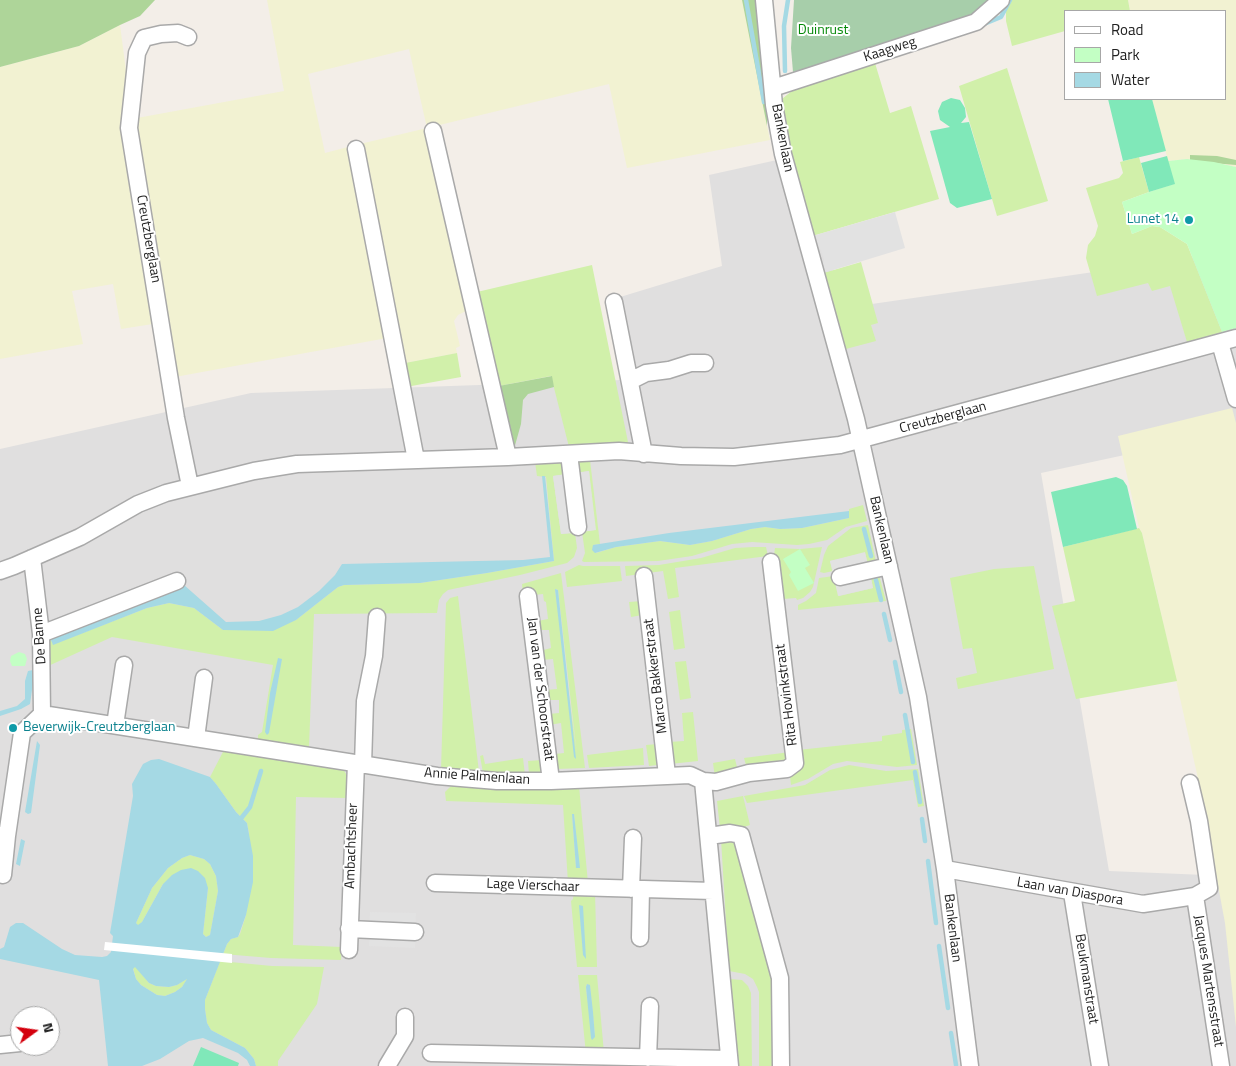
<!DOCTYPE html>
<html>
<head>
<meta charset="utf-8">
<style>
  body { margin:0 }
  #map { position:relative; width:1236px; height:1066px; overflow:hidden; background:#f3eee8; font-family:"Titillium Web",sans-serif }
  canvas { display:block }
  .legend { position:absolute; left:1064px; top:10px; width:162px; height:90px; box-sizing:border-box; background:#fff; border:1px solid #a7a7a7; margin:0; padding:6px 9px; list-style:none; font-size:15px; color:#222 }
  .legend li { display:flex; align-items:center; gap:10px; height:25px }
  .legend b { width:25px; border:1px solid #a7a7a7 }
  .north { position:absolute; left:10px; top:1006px; width:50px; height:50px; box-sizing:border-box; background:#fff; border:1px solid #a7a7a7; border-radius:50%; rotate:76deg; font-size:14px; font-weight:700; line-height:20px; text-align:center; color:#222 }
  .north::after { content:''; display:block; margin:auto; width:18px; height:22px; background:#d4000d; clip-path:polygon(50% 0,100% 100%,50% 72%,0 100%) }
</style>
</head>
<body>
<div id="map">
<canvas width="1236" height="1066"></canvas>
<ul class="legend">
<li><b style="height:6px;background:#fff"></b>Road</li>
<li><b style="height:14px;background:#c3ffc4"></b>Park</li>
<li><b style="height:14px;background:#a5d9e4"></b>Water</li>
</ul>
<div class="north">N</div>
</div>
<script>
const c = document.querySelector('canvas').getContext('2d');
c.lineJoin = 'round';
function fill(path, color) {
  c.fillStyle = color;
  c.fill(path, 'evenodd');
}
function shape(rows) {
  const path = new Path2D();
  for (const r of rows) {
    path.moveTo(r[0], r[1]);
    for (let i = 2; i < r.length; i += 2) path.lineTo(r[i], r[i + 1]);
  }
  return path;
}
function trace(path, color, width, dash) {
  c.strokeStyle = color;
  c.lineWidth = width;
  c.lineCap = dash ? 'butt' : 'round';
  c.setLineDash(dash || []);
  c.stroke(path);
}
function label(font, color, halo, rows, align = 'center') {
  c.font = font + ' "Titillium Web",sans-serif';
  c.lineWidth = 4;
  c.setLineDash([]);
  c.textBaseline = 'middle';
  c.strokeStyle = halo;
  c.fillStyle = color;
  for (const [text, x, y, turn = 0] of rows) {
    c.save();
    c.translate(x, y);
    c.rotate((+turn || 0) * Math.PI / 180);
    c.textAlign = isNaN(turn) ? turn : align;
    if (halo) c.strokeText(text, 0, 0);
    c.fillText(text, 0, 0);
    c.restore();
  }
}
fill(shape([
  [777,160,851,307,1184,259,1236,248,1236,431,1041,473,1109,871,1229,876,1236,926,1236,1066,0,1066,0,449,251,393,622,380,607,301,722,266,709,175],
  [20,1016,50,1016,50,1046,20,1046]
]), '#e0dfdf');
fill(shape([
  [267,0,742,0,770,140,627,168,609,84,427,128,470,309,458,315,454,321,460,346,456,348,457,353,400,364,360,144,427,128,409,49,308,74,325,153,348,147,387,338,175,377,134,135,137,118,284,91],
  [1128,0,1236,0,1236,167,1214,162,1187,159,1168,161,1152,99,1225,99,1225,11,1130,11],
  [120,25,159,323,121,329,113,284,72,291,83,344,0,359,0,67,79,46],
  [1232,408,1236,423,1236,1027,1225,923,1199,783,1156,591,1142,533,1139,528,1118,436]
]), '#f2f2d2');
fill(shape([
  [1010,0,1128,0,1130,11,1065,11,1065,31,1012,46,1006,21,1006,6],
  [875,63,890,113,911,106,939,199,809,237,784,126,782,99,793,90],
  [1007,68,1048,201,997,216,959,86],
  [1139,157,1149,192,1122,202,1132,234,1152,226,1160,227,1187,244,1222,332,1187,342,1170,286,1152,291,1148,283,1097,296,1086,258,1088,245,1095,236,1098,226,1086,188,1119,178,1123,173,1120,162],
  [861,262,878,323,871,325,876,341,842,350,820,274],
  [592,265,629,447,569,447,551,376,499,386,477,292],
  [457,353,461,377,406,387,400,364],
  [590,460,600,544,593,545,596,553,616,547,660,541,690,545,712,541,751,529,765,527,780,529,802,528,849,518,849,509,863,505,867,521,846,527,827,540,809,544,797,545,752,542,732,544,692,556,658,561,584,562,582,561,585,553,582,532,595,530,589,471,577,473,576,461],
  [564,461,566,474,553,476,561,534,575,533,577,548,574,557,567,563,520,575,448,590,443,594,439,600,437,613,314,614,309,748,258,741,258,735,262,732,273,665,112,637,46,667,44,641,51,640,54,644,147,608,169,603,194,608,223,630,234,629,296,620,338,587,344,585,420,583,487,573,554,561,546,477,537,476,535,462],
  [868,525,876,562,868,564,865,553,830,561,833,571,824,573,820,572,824,555,828,546,851,528],
  [1139,528,1142,533,1177,681,1076,699,1052,606,1075,601,1063,547],
  [753,547,766,547,768,556,675,568,679,597,668,599,663,571,626,576,625,566,659,565,701,558,735,548],
  [822,547,813,587,810,592,803,598,797,600,796,598,783,599,774,555,775,548,800,549],
  [579,565,583,566,620,566,622,581,567,587,565,572],
  [1034,566,1054,669,958,689,956,678,977,673,972,648,963,649,950,578,994,569],
  [561,573,585,768,556,769,555,754,564,753,561,723,549,725,549,714,559,713,559,700,547,700,546,690,557,689,553,659,542,660,540,651,551,648,549,630,538,630,538,621,548,619,546,602,544,601,543,594,534,595,523,593,522,584],
  [555,589,558,590,577,755],
  [879,575,886,601,798,610,798,605,806,601,816,593,819,578,834,576,839,596,873,588,871,577],
  [458,596,479,772,441,770,446,603,450,598],
  [642,601,643,615,631,617,629,602],
  [680,610,685,648,674,650,669,612],
  [686,661,691,698,680,700,675,662],
  [693,712,698,761,670,764,669,742,684,741,682,713],
  [911,729,917,765,897,767,847,761,833,764,808,779,791,785,790,776,793,776,798,750,882,741,882,736,902,733,902,730],
  [658,744,657,765,649,766,646,745],
  [225,748,342,767,349,779,347,798,296,797,293,945,342,947,341,960,271,958,223,954,227,944,231,939,238,937,240,934,246,915,249,833,247,823,236,812,216,784,210,777],
  [643,748,644,765,589,768,587,755],
  [790,752,787,760,782,763,747,769,744,758],
  [483,755,485,764,523,758,525,775,483,773,480,756],
  [735,759,738,771,715,778,713,763],
  [542,760,543,774,529,775,528,761],
  [849,765,886,771,918,769,924,806,918,807,913,780,747,803,744,796,805,785,830,770],
  [452,785,579,786,588,883,568,883,563,805,446,801,445,792],
  [572,814,574,814,579,868,576,868],
  [743,796,750,825,741,828,720,829,717,801],
  [721,839,741,843,773,966,777,1066,759,1066,759,992,757,987,753,979,745,974,729,971],
  [190,855,204,859,210,864,216,876,218,891,210,935,206,937,203,934,208,888,163,884,142,922,138,926,136,923,152,888,168,868,182,858],
  [574,892,595,892,597,967,577,967,571,901,573,899],
  [220,961,272,966,324,967,317,1004,278,1061,278,1066,256,1066,254,1059,245,1048,211,1030,207,1023,205,1009,205,1000],
  [135,966,149,983,156,986,169,987,177,985,188,978,182,987,175,992,165,996,157,995,141,985,136,979,133,968],
  [578,975,597,975,604,1053,586,1054],
  [587,984,590,986,595,1036,587,997,586,987],
  [730,979,742,980,748,986,751,993,752,1066,738,1066]
]), '#d1f0aa');
fill(shape([
  [0,0,155,0,140,16,120,25,79,46,0,67],
  [742,0,769,0,757,12,767,106,767,126],
  [1190,155,1217,156,1236,160,1236,165,1190,161],
  [552,376,554,387,528,394,523,400,521,424,514,449,499,386]
]), '#aed599');
fill(shape([
  [794,0,993,0,989,4,959,22,793,72,791,48]
]), '#a7ceaa');
fill(shape([
  [1187,159,1214,162,1236,167,1236,328,1222,332,1187,244,1160,227,1152,226,1132,234,1122,202,1149,192,1174,184,1168,161],
  [800,549,810,565,805,568,814,583,798,591,789,575,791,572,783,559],
  [19,652,25,654,27,659,25,666,12,666,10,661,11,656]
]), '#c3ffc4');
fill(shape([
  [951,98,960,100,965,108,966,117,961,123,969,122,992,199,957,208,950,203,930,131,950,127,940,120,938,111,942,102],
  [1108,99,1152,99,1166,151,1123,161],
  [1167,156,1175,184,1149,192,1141,163],
  [1116,477,1123,480,1127,486,1137,529,1063,547,1051,492],
  [201,1047,239,1063,238,1066,193,1066]
]), '#80e8b9');
fill(shape([
  [895,212,905,248,820,274,824,260,821,250,809,237],
  [589,471,596,530,561,534,553,476],
  [865,552,873,588,838,596,830,561],
  [370,912,416,913,415,948,369,946]
]), '#e2e2e2');
fill(shape([
  [542,476,545,476,554,561,487,573,420,583,344,585,338,587,296,620,273,631,223,630,194,608,169,603,147,608,53,645,51,640,53,638,184,585,226,622,259,621,281,615,298,607,319,591,335,575,342,564,523,560,550,557],
  [849,511,849,518,802,528,780,529,765,527,751,529,712,541,690,545,660,541,616,547,595,553,592,550,593,545,669,533],
  [555,589,558,590,576,759,574,757],
  [278,658,282,659,269,733,267,735,265,732,270,693],
  [33,670,34,676,30,704,21,709,0,716,0,711,17,706,25,699,25,681,28,671],
  [37,741,40,745,31,813,28,814,25,812],
  [159,759,210,777,216,784,236,812,247,823,253,856,253,882,246,915,238,937,231,939,227,944,205,1000,205,1009,207,1023,211,1030,245,1048,254,1059,256,1066,250,1066,247,1060,238,1053,203,1038,189,1041,160,1059,142,1066,108,1066,99,980,0,959,0,949,4,947,10,927,16,923,23,923,62,949,75,955,102,957,107,956,111,952,113,936,110,933,133,796,132,784,143,764,151,760],
  [190,855,204,859,210,864,216,876,218,891,210,935,206,937,203,934,208,888,205,878,198,871,191,868,181,870,172,875,163,884,142,922,138,925,136,923,152,888,168,868,182,858],
  [135,967,149,983,156,986,169,987,177,985,187,979,182,987,175,992,165,996,157,995,141,985,136,979,133,969],
  [572,814,574,814,580,868,576,868],
  [21,839,25,841,20,866,16,864],
  [579,905,583,906,586,959,583,955],
  [587,984,590,985,593,1012,595,1037,592,1040,591,1038,586,987]
]), '#a5d9e4');
fill(shape([
  [105,942,232,954,232,963,104,950]
]), '#fff');
trace(shape([
  [746,0,764,102],
  [984,24,1001,17,1010,0],
  [785,71,784,26,788,0],
  [864,529,871,556],
  [876,580,881,600],
  [884,614,890,640],
  [895,662,901,692],
  [905,715,913,762],
  [915,772,920,802],
  [922,819,925,841],
  [239,821,250,807,261,771],
  [928,861,936,923],
  [939,946,948,1008],
  [951,1033,956,1065]
]), '#a5d9e4', 4.5);
const minor = shape([
  [764,0,774,105,783,154,856,419,918,697,945,869,970,1066],
  [188,37,178,33,161,34,144,38,137,53,129,128,176,418,190,486],
  [773,88,976,22,1001,0],
  [433,131,508,457],
  [356,149,416,460],
  [614,302,644,454],
  [1220,343,1236,399],
  [630,381,646,373,669,370,691,363,705,363],
  [569,454,578,527],
  [32,558,41,634,42,714],
  [0,571,14,566,80,537,138,504,166,493,254,471,297,464,508,457,619,451,681,456,734,457,840,445,1236,338],
  [644,576,667,775],
  [840,577,889,566],
  [528,596,551,781],
  [41,634,177,581],
  [42,714,437,776,497,781,551,781,690,775,703,781,730,1066],
  [115,725,124,665],
  [196,738,204,678],
  [363,765,365,701,374,656,377,617],
  [703,781,716,782,749,773,787,769,795,763,771,562],
  [0,835,7,836,22,733,42,714],
  [709,836,730,833,741,835,780,978,781,1066],
  [945,869,1143,904,1195,896,1209,888,1199,821,1190,783],
  [3,875,7,836],
  [435,883,713,891],
  [631,889,633,838],
  [1072,893,1100,1066],
  [1195,896,1221,1066],
  [349,929,415,932],
  [640,938,641,889],
  [349,950,356,763],
  [0,1045,20,1043],
  [431,1053,729,1059],
  [648,1058,650,1006],
  [387,1066,405,1036,405,1017]
]);
trace(minor, '#a9a9a9', 19);
trace(minor, '#fff', 16);
for (const [x, y, r, color] of [
  [1189,220,5,"#0f9aa8"],
  [13,728,5,"#0f9aa8"]
]) {
  const dot = new Path2D();
  dot.arc(x, y, r, 0, 2 * Math.PI);
  c.fillStyle = color;
  c.fill(dot);
  trace(dot, '#fff', 2);
}
label('14px', '#028806', '#fff', [
  ["Duinrust",823,31]
]);
label('14px', '#222', '#fff', [
  ["Kaagweg",890,50,-18],
  ["Bankenlaan",782,138,79],
  ["Creutzberglaan",148,239,80],
  ["Creutzberglaan",943,418,-15],
  ["Bankenlaan",881,530,77],
  ["De Banne",40,636,-94],
  ["Marco Bakkerstraat",656,676,-97],
  ["Jan van der Schoorstraat",540,689,83],
  ["Rita Hovinkstraat",787,695,-97],
  ["Annie Palmenlaan",477,777,4],
  ["Ambachtsheer",352,846,-88],
  ["Lage Vierschaar",533,886,2],
  ["Laan van Diaspora",1070,892,10],
  ["Bankenlaan",952,928,83],
  ["Beukmanstraat",1086,979,81],
  ["Jacques Martensstraat",1208,981,81]
]);
label('14px', '#0d838f', '#fff', [
  ["Lunet 14",1179,220],
  ["Beverwijk-Creutzberglaan",23,728,"left"]
], 'right');
</script>
</body>
</html>
